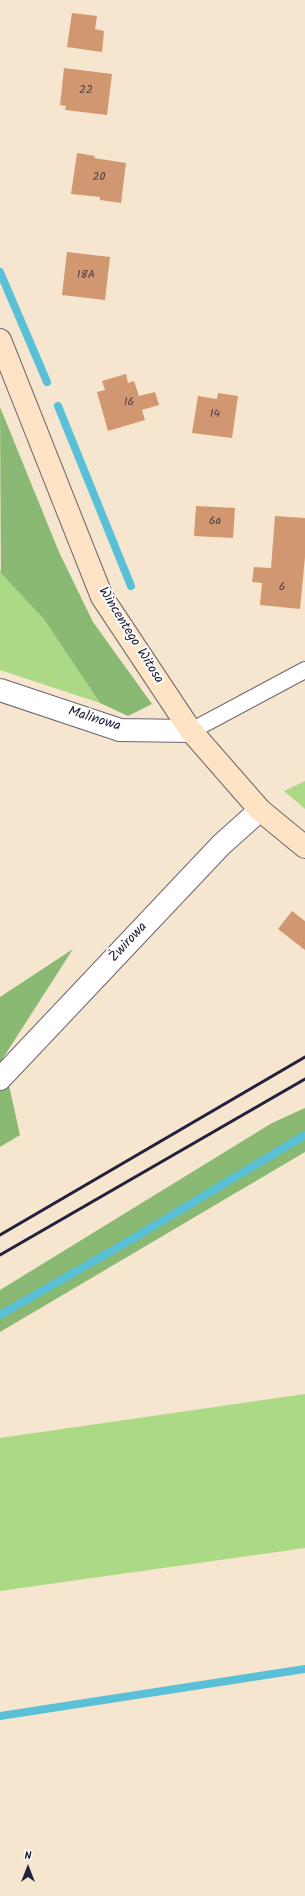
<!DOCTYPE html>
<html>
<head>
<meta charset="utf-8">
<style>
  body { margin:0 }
  #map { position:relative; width:305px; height:1896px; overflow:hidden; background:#f6e6d0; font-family:Kalam,sans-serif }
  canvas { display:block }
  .north { position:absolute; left:8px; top:1848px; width:40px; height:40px; -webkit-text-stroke:3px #fff; paint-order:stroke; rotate:0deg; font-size:11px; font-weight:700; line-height:16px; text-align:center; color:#22223b }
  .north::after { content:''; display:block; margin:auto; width:14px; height:18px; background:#22223b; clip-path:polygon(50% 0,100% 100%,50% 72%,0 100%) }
</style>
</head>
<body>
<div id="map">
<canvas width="305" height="1896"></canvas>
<div class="north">N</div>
</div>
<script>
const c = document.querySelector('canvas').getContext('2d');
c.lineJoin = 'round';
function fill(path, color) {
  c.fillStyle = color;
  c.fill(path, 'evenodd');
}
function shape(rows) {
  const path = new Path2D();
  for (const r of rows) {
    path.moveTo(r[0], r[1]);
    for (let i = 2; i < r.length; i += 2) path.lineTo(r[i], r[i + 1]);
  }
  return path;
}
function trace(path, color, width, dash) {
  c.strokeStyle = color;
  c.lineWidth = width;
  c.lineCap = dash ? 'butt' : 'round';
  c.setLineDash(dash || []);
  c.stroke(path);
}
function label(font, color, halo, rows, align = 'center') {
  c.font = font + ' Kalam,sans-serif';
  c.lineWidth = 4;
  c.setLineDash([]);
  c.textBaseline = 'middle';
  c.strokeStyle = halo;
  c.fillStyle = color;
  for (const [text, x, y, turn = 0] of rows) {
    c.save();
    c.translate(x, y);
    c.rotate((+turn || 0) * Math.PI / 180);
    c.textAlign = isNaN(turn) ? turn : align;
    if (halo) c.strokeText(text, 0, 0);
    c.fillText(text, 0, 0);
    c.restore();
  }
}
fill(shape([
  [0,569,43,618,100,703,0,670],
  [305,781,305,809,284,791],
  [305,1394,305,1548,0,1591,0,1438]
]), '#acd985');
fill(shape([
  [0,407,59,552,93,622,152,704,128,716,100,703,43,618,1,573],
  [73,949,3,1058,20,1135,0,1147,0,997],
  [305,1108,305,1152,0,1332,0,1290,272,1123]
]), '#89b972');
trace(shape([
  [0,272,47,382],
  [58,406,131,586],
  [0,1315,132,1239,305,1135],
  [0,1716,305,1669]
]), '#5ac0d7', 8);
fill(shape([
  [72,13,97,16,95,29,104,31,102,52,67,47],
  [64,68,112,74,107,115,65,110,66,106,60,105],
  [77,153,95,156,94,158,126,163,121,203,100,200,100,197,71,194],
  [67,252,110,257,105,300,62,295],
  [126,374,128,383,134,381,139,396,155,392,159,405,142,410,145,420,108,431,97,392,105,390,102,381],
  [218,393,238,396,232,438,192,433,198,396,217,399],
  [196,506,235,508,233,538,194,536],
  [275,516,305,518,305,557,300,609,260,605,262,583,252,582,254,567,271,568],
  [292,911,305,921,305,950,278,929]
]), '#d19770');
const lane = shape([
  [191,731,305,670]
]);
const street = shape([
  [0,690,120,730,191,731],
  [0,1079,221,845,260,810]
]);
const secondary = shape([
  [0,340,102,597,191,731,260,810,305,847]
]);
trace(lane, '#6c676f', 18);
trace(street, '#6c676f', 24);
trace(secondary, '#6c676f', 24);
trace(lane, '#fff', 16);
trace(street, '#fff', 22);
trace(secondary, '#fee4c5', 22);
trace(shape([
  [0,1235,305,1057],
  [0,1255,305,1079]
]), '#22223b', 3);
label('12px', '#4e3f48', null, [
  ["22",86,91],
  ["20",99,178],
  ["18A",86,276],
  ["16",129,403],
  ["14",215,415],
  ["6a",215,522],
  ["6",282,588]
]);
label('14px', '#22223b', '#fff', [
  ["Wincentego Witosa",130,636,58],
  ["Malinowa",94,720,17],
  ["Żwirowa",129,943,-47]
]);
</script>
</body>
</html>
